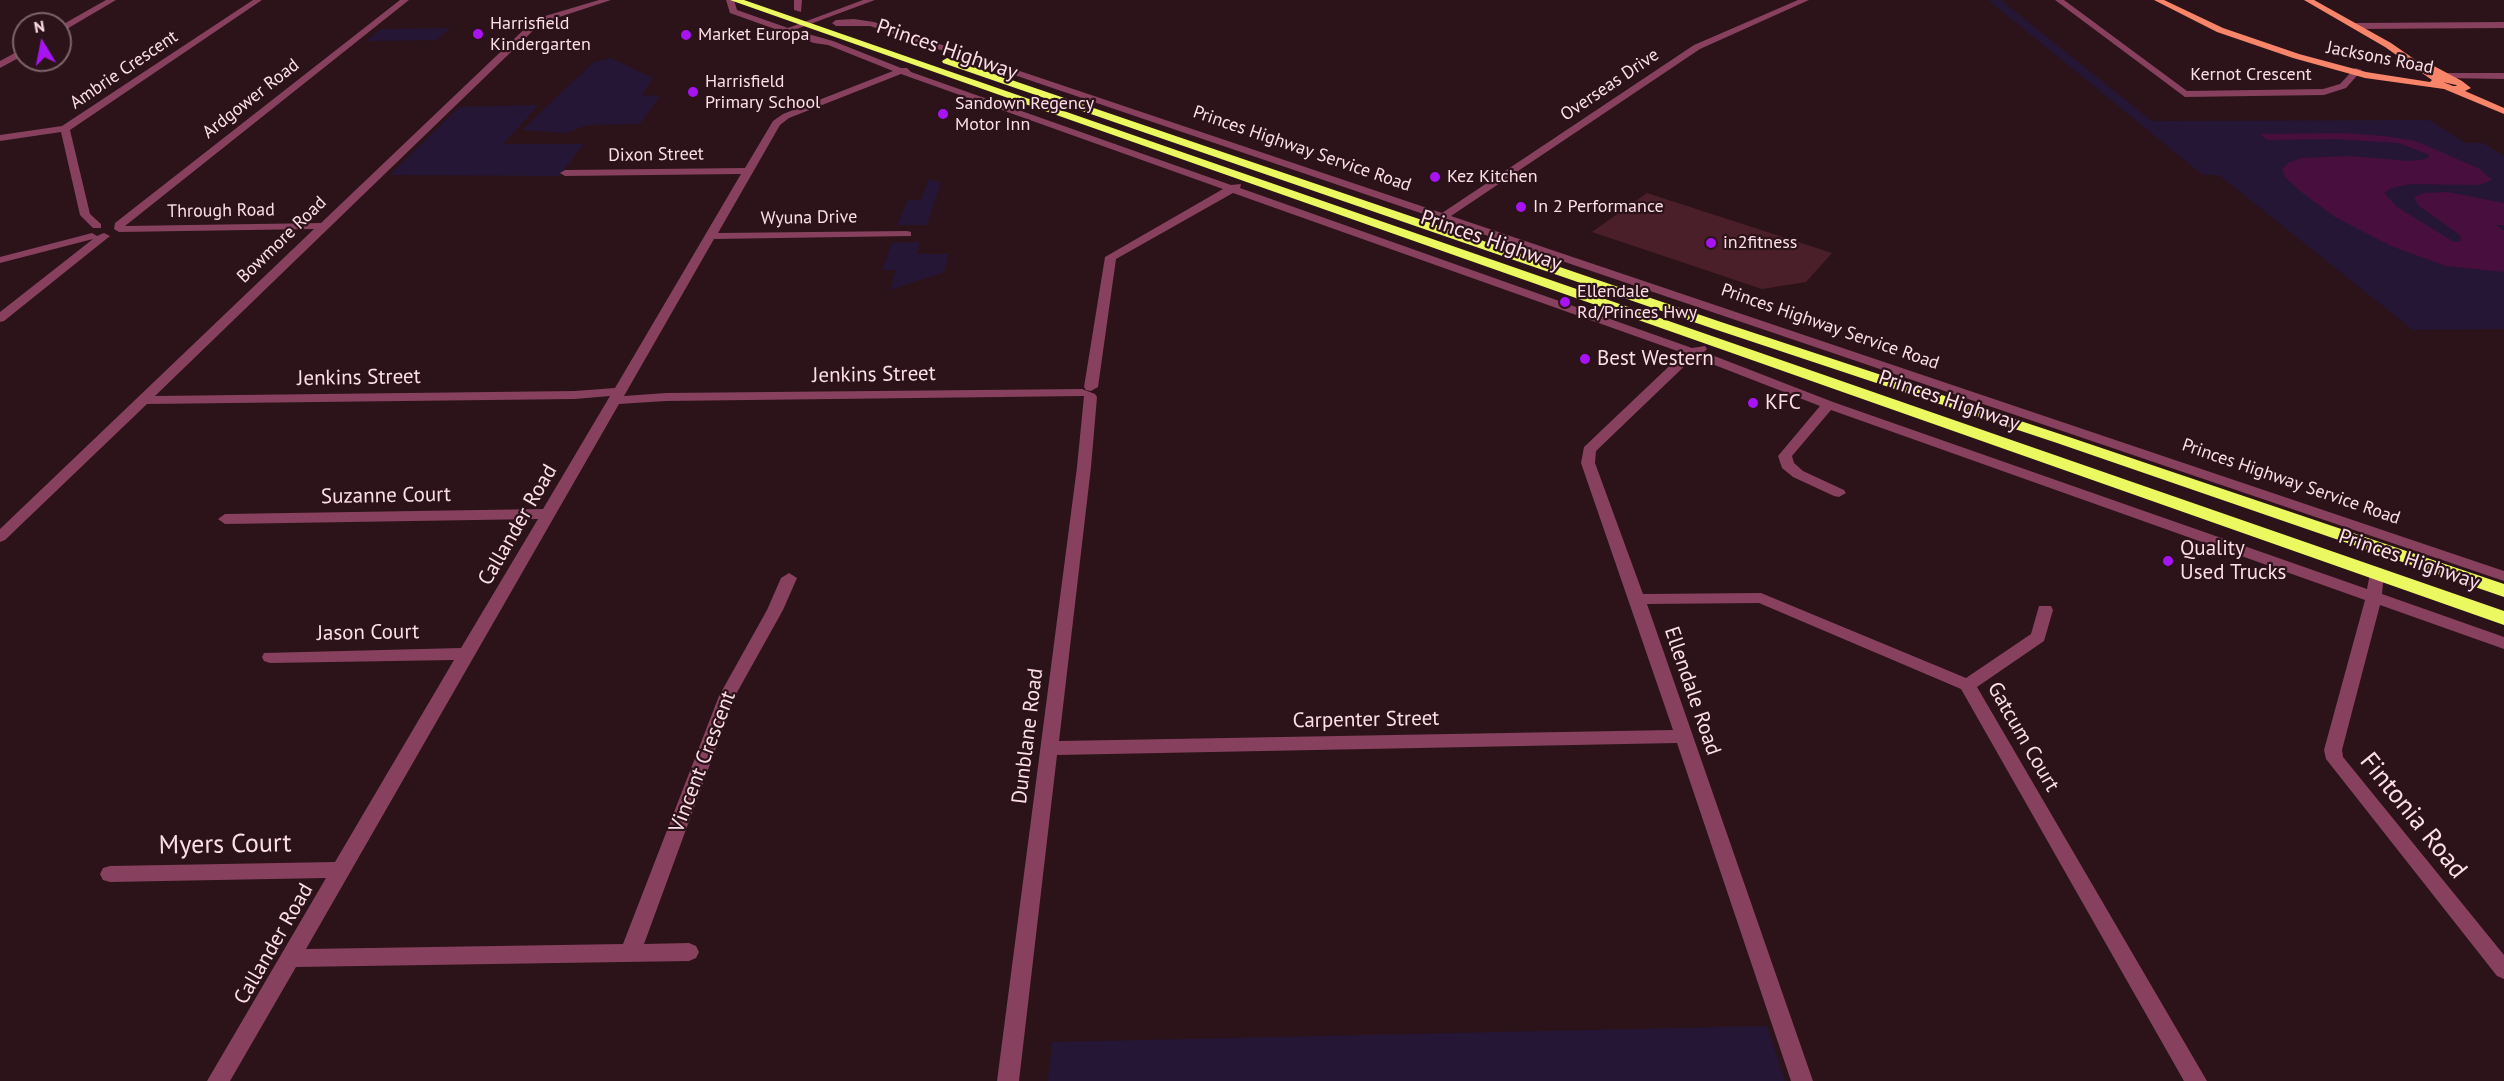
<!DOCTYPE html>
<html>
<head>
<meta charset="utf-8">
<style>
  body { margin:0 }
  #map { position:relative; width:2504px; height:1081px; overflow:hidden; background:#2b1319; font-family:"PT Sans",sans-serif }
  canvas { display:block }
  .north { position:absolute; left:12px; top:12px; width:60px; height:60px; box-sizing:border-box; background:#2b1319; border:2px solid #7f646c; border-radius:50%; rotate:350deg; font-size:16px; font-weight:700; line-height:24px; text-align:center; color:#fddee8 }
  .north::after { content:''; display:block; margin:auto; width:21px; height:27px; background:#a813f4; clip-path:polygon(50% 0,100% 100%,50% 72%,0 100%) }
</style>
</head>
<body>
<div id="map">
<canvas width="2504" height="1081"></canvas>
<div class="north">N</div>
</div>
<script>
const c = document.querySelector('canvas').getContext('2d');
c.lineJoin = 'round';
function fill(path, color) {
  c.fillStyle = color;
  c.fill(path, 'evenodd');
}
function shape(rows) {
  const path = new Path2D();
  for (const r of rows) {
    path.moveTo(r[0], r[1]);
    for (let i = 2; i < r.length; i += 2) path.lineTo(r[i], r[i + 1]);
  }
  return path;
}
function trace(path, color, width, dash) {
  c.strokeStyle = color;
  c.lineWidth = width;
  c.lineCap = dash ? 'butt' : 'round';
  c.setLineDash(dash || []);
  c.stroke(path);
}
function label(font, color, halo, rows, align = 'center') {
  c.font = font + ' "PT Sans",sans-serif';
  c.lineWidth = 4.5;
  c.setLineDash([]);
  c.textBaseline = 'middle';
  c.strokeStyle = halo;
  c.fillStyle = color;
  for (const [text, x, y, turn = 0] of rows) {
    c.save();
    c.translate(x, y);
    c.rotate((+turn || 0) * Math.PI / 180);
    c.textAlign = isNaN(turn) ? turn : align;
    if (halo) c.strokeText(text, 0, 0);
    c.fillText(text, 0, 0);
    c.restore();
  }
}
fill(shape([
  [1988,0,2001,0,2152,121,2429,120,2466,143,2483,143,2504,156,2504,329,2413,330,2219,175,2203,175],
  [451,28,436,40,366,41,382,29],
  [611,58,653,78,642,95,660,96,640,124,587,125,566,133,522,130,594,62],
  [539,105,503,144,584,144,559,176,390,175,459,107],
  [929,179,941,183,927,225,897,225,908,200,921,200],
  [920,242,917,254,949,254,944,272,890,290,896,270,882,270,892,243],
  [1767,1026,1785,1081,1048,1081,1052,1042]
]), '#261635');
fill(shape([
  [2344,133,2384,136,2416,141,2480,169,2492,180,2479,185,2410,184,2392,188,2384,193,2397,207,2454,242,2461,241,2460,235,2418,205,2414,197,2425,193,2447,192,2504,203,2504,225,2496,225,2504,231,2504,272,2446,266,2391,246,2335,217,2300,191,2286,178,2282,170,2288,163,2301,158,2351,156,2409,161,2427,159,2429,155,2399,143,2334,139,2267,140,2260,134]
]), '#480e3d');
fill(shape([
  [1647,193,1832,253,1806,282,1762,289,1592,232]
]), '#4b1f2a');
fill(shape([
  [106,0,116,0,60,33,60,26,106,0],
  [253,0,262,0,70,130,90,214,101,224,101,228,93,228,80,215,61,132,0,141,0,135,62,126,253,0],
  [400,0,409,0,125,226,321,223,535,19,599,0,611,0,541,23,155,396,575,391,615,388,741,174,565,176,560,173,565,170,745,168,773,121,783,114,893,71,828,45,814,43,730,13,726,0,734,0,737,10,788,28,863,0,875,0,794,30,833,41,901,68,907,68,911,72,1231,185,1241,184,1240,188,1692,348,1705,346,1707,349,1704,352,1833,402,2367,589,2371,568,2381,568,2384,572,2382,594,2504,637,2504,649,2380,605,2342,750,2343,757,2504,955,2504,979,2497,976,2326,759,2324,750,2365,600,1831,410,1792,456,1794,463,1803,471,1844,490,1846,493,1839,497,1834,496,1793,477,1782,468,1778,456,1820,406,1694,357,1596,451,1595,463,1643,594,1761,593,1966,678,2031,634,2039,606,2051,606,2053,610,2044,641,1977,687,2207,1081,2184,1081,1961,689,1759,603,1647,604,1813,1081,1791,1081,1677,743,1057,755,1019,1081,997,1081,1077,467,1084,396,666,401,619,404,306,949,623,944,719,696,767,610,781,578,789,573,797,578,783,610,735,696,644,944,689,943,696,946,699,952,696,958,689,961,296,967,230,1081,207,1081,326,878,110,882,103,880,100,874,103,868,110,866,335,862,454,660,270,663,264,661,262,657,264,653,461,648,538,519,225,524,218,519,225,514,543,509,610,396,575,399,147,404,5,540,0,542,0,529,314,229,119,232,114,229,115,223,400,0],
  [901,74,1223,189,1105,257,1084,387,1086,390,1091,391,1098,387,1116,259,1233,193,1683,353,1584,447,1581,463,1673,730,1059,741,1091,467,1097,397,1095,394,1082,389,666,393,624,396,714,239,911,236,911,232,907,231,718,233,780,125,789,118,901,74],
  [794,0,802,0,801,12,794,10,794,0],
  [1798,0,1809,0,1700,49,1451,216,2504,571,2504,581,870,26,836,26,832,23,836,20,854,19,874,22,1442,213,1694,45,1798,0],
  [2055,0,2064,0,2187,91,2323,89,2340,84,2355,68,2362,70,2346,88,2324,95,2185,97,2055,0],
  [2504,22,2504,28,2355,29,2351,26,2355,23,2504,22],
  [24,48,24,55,0,68,0,61,24,48],
  [2448,73,2504,73,2504,79,2445,78,2445,74,2448,73],
  [92,233,97,236,104,233,110,236,4,321,0,322,0,312,93,239,0,263,0,257,92,233]
]), '#87405d');
fill(shape([
  [2154,0,2164,0,2223,28,2299,54,2366,72,2430,82,2432,80,2385,47,2304,0,2314,0,2391,43,2427,68,2434,66,2462,81,2471,88,2465,91,2504,108,2504,114,2444,89,2365,78,2293,58,2217,32,2154,0],
  [2443,82,2456,85,2457,86,2453,86,2443,82]
]), '#f8856a');
fill(shape([
  [730,0,744,0,2504,611,2504,625,730,0],
  [947,58,1721,322,2069,437,2504,584,2504,597,2057,443,1711,328,943,63,942,61,947,58]
]), '#ebf85f');
for (const [x, y, r, color] of [
  [478,34,6,"#a813f4"],
  [686,35,6,"#a813f4"],
  [693,92,6,"#a813f4"],
  [943,114,6,"#a813f4"],
  [1435,177,6,"#a813f4"],
  [1521,207,6,"#a813f4"],
  [1711,243,6,"#a813f4"],
  [1565,302,6,"#a813f4"],
  [1585,359,6,"#a813f4"],
  [1753,403,6,"#a813f4"],
  [2168,561,6,"#a813f4"]
]) {
  const dot = new Path2D();
  dot.arc(x, y, r, 0, 2 * Math.PI);
  c.fillStyle = color;
  c.fill(dot);
  trace(dot, '#2b1319', 2);
}
label('18px', '#fddee8', '#2b1319', [
  ["Harrisfield",490,24],
  ["Kindergarten",490,45],
  ["Market Europa",698,35],
  ["Harrisfield",705,82],
  ["Primary School",705,103],
  ["Sandown Regency",955,104],
  ["Motor Inn",955,125],
  ["Kez Kitchen",1447,177],
  ["In 2 Performance",1533,207],
  ["in2fitness",1723,243],
  ["Ellendale",1577,292],
  ["Rd/Princes Hwy",1577,313]
], 'left');
label('18px', '#fddee8', '#2b1319', [
  ["Jacksons Road",2380,58,11],
  ["Ambrie Crescent",124,70,-34],
  ["Kernot Crescent",2251,75],
  ["Overseas Drive",1610,85,-34],
  ["Ardgower Road",251,99,-38],
  ["Princes Highway Service Road",1302,149,19],
  ["Dixon Street",656,155,-1],
  ["Through Road",221,211,-1],
  ["Wyuna Drive",809,218,-1],
  ["Bowmore Road",282,240,-44],
  ["Princes Highway Service Road",1830,327,19],
  ["Princes Highway Service Road",2291,482,19]
]);
label('21px', '#fddee8', '#2b1319', [
  ["Princes Highway",947,50,19],
  ["Princes Highway",1491,241,19],
  ["Jenkins Street",874,375,-1],
  ["Jenkins Street",359,378,-1],
  ["Princes Highway",1949,401,19],
  ["Suzanne Court",386,496,-1],
  ["Callander Road",518,525,-60],
  ["Princes Highway",2409,560,19],
  ["Jason Court",368,633,-1],
  ["Ellendale Road",1692,691,71],
  ["Carpenter Street",1366,720,-1],
  ["Dunblane Road",1028,736,-83],
  ["Gatcum Court",2023,737,60],
  ["Vincent Crescent",703,762,-69],
  ["Callander Road",274,944,-60]
]);
label('21px', '#fddee8', '#2b1319', [
  ["Best Western",1597,359],
  ["KFC",1765,403],
  ["Quality",2180,549],
  ["Used Trucks",2180,573]
], 'left');
label('26px', '#fddee8', '#2b1319', [
  ["Fintonia Road",2413,816,51],
  ["Myers Court",225,845,-1]
]);
</script>
</body>
</html>
